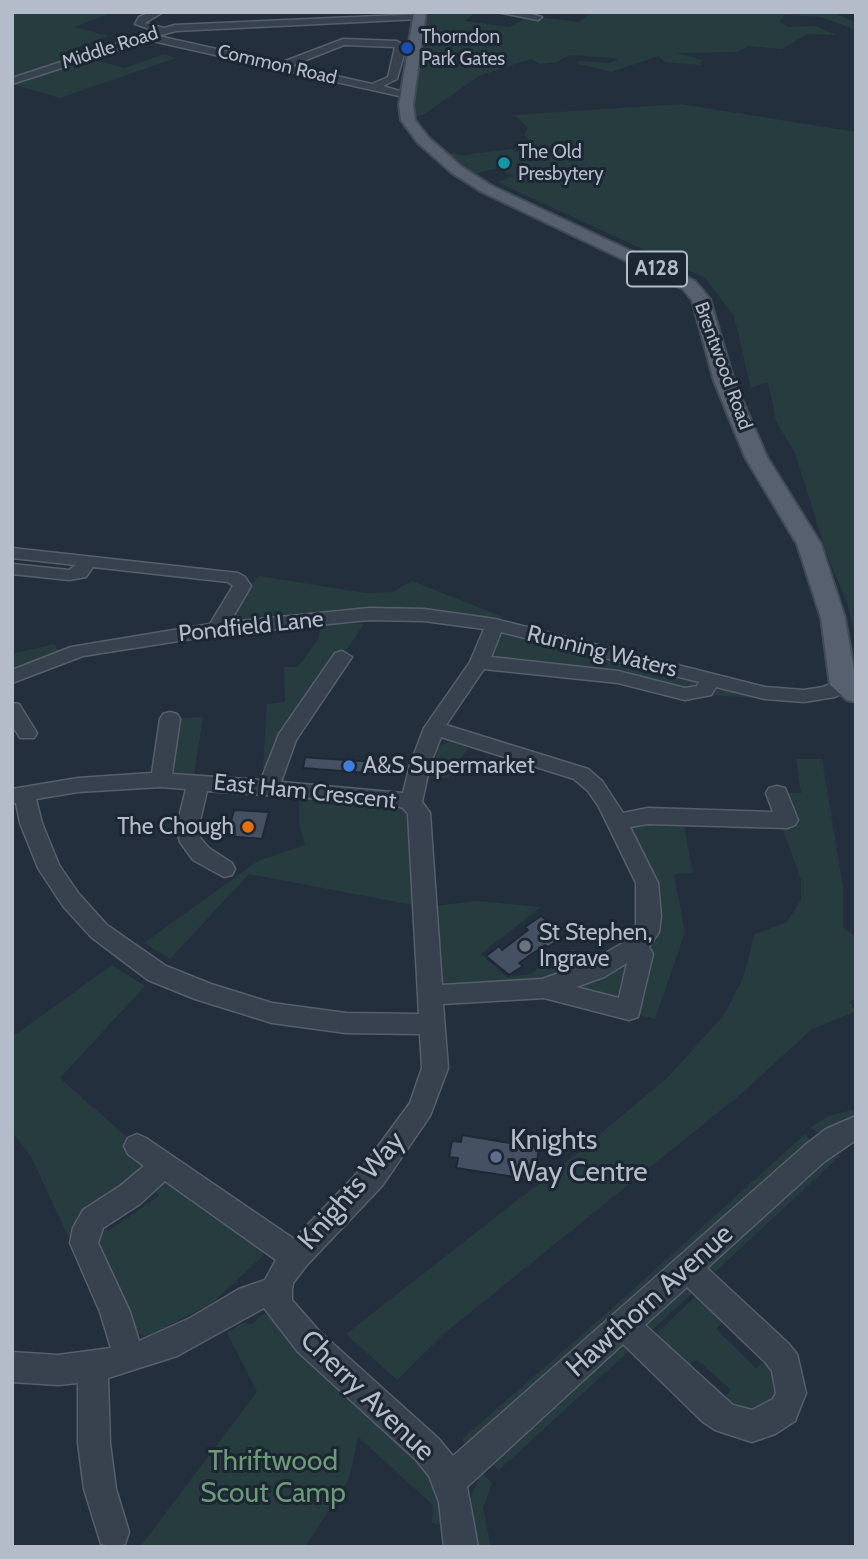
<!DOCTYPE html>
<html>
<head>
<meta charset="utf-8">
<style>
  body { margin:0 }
  #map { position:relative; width:868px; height:1559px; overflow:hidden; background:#242f3e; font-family:Cabin,sans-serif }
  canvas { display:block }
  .frame { position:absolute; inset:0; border:14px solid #b4bcc9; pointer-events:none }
</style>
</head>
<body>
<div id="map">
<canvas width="868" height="1559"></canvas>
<div class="frame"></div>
</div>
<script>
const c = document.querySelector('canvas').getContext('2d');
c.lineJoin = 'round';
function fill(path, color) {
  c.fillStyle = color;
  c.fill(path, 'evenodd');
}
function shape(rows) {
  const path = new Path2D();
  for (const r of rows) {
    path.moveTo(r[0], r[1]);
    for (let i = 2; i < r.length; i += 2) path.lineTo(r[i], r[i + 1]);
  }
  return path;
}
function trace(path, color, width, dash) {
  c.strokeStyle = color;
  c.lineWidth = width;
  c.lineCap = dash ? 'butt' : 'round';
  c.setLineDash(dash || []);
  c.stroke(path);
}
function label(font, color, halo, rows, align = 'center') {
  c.font = font + ' Cabin,sans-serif';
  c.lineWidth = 6;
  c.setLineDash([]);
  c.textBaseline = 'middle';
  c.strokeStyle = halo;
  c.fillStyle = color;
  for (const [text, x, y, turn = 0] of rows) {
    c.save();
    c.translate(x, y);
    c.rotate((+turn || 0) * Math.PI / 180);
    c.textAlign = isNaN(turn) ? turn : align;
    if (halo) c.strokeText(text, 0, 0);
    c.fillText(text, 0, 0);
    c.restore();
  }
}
fill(shape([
  [18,12,114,12,74,27,109,36,65,52,125,68,164,54,176,58,60,98,12,84,12,14],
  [420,12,476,12,465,21,510,27,529,16,579,22,591,12,833,12,856,23,856,30,821,17,784,15,780,22,788,27,816,26,836,35,807,34,782,49,749,46,737,52,677,53,702,60,701,65,665,62,659,56,611,72,579,64,577,61,608,63,618,60,614,58,570,55,557,62,540,64,531,59,479,76,423,115,407,118],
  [680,104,856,132,856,637,847,603,826,552,795,453,776,421,768,382,751,388,734,316,705,278,497,182,514,176,498,168,474,174,449,153,464,155,512,149,515,152,527,152,537,148,524,135,528,128,514,115],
  [259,576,365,593,392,592,412,581,503,617,491,624,424,615,217,629,242,586,254,582],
  [321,624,364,624,286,739,274,769,263,769,267,704,285,702,284,667,298,667,319,638],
  [495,625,767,699,696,694,479,662],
  [54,644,63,657,12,677,12,654],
  [203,717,194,775,162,775,170,719],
  [450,742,465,745,468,748,449,778,431,779,437,750,440,745],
  [796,759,822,759,843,887,843,927,856,938,856,998,849,1002,856,1011,811,1030,742,1093,446,1332,397,1380,346,1334,574,1156,668,1077,724,1015,743,978,755,934,787,922,801,900,801,880,780,821,777,793,801,793],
  [299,789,411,803,423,907,478,901,541,907,481,954,507,977,531,974,543,964,574,949,596,970,613,961,649,916,618,821,682,817,693,873,674,874,685,932,655,1019,544,989,432,995,423,907,249,874,170,959,144,943,258,861,305,845,299,823],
  [112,965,145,986,60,1078,137,1146,148,1167,71,1242,31,1157,12,1132,12,1037],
  [856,1109,856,1119,821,1136,811,1127,829,1116],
  [805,1134,812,1143,469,1450,462,1439,619,1302],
  [832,1149,840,1156,712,1275,499,1470,489,1461],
  [164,1178,264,1249,263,1256,212,1303,147,1337,136,1332,92,1230,101,1220,108,1231,159,1196,151,1186],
  [701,1291,730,1314,716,1329,756,1368,769,1357,780,1394,755,1414,720,1403,731,1390,696,1359,682,1371,652,1338],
  [264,1313,417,1454,441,1495,442,1525,432,1523,433,1505,358,1437,349,1479,305,1547,140,1547,257,1392,227,1333,242,1323,252,1324],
  [481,1472,492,1483,483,1508,491,1547,474,1547,469,1503]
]), '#263c3f');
const building = shape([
  [305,757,316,758,395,763,393,775,303,768,305,757],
  [234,810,269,812,262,839,227,836,234,810],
  [541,916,559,929,551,936,557,941,548,947,545,945,519,963,523,966,509,975,486,956,499,946,502,950,528,930,525,927,541,916],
  [462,1135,539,1148,534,1180,456,1168,458,1158,449,1157,452,1141,461,1142,462,1135]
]);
fill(building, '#455162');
trace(building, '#1f2835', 2);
const minor = shape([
  [151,12,163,12,145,23,164,28,175,25,423,14,424,16,420,19,176,31,158,36,280,63,343,39,397,41,406,47,397,79,383,86,413,95,408,98,148,40,12,84,12,78,155,31,135,24,139,17,151,12],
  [344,45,395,47,388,77,372,84,291,66,344,45],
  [497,12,523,12,542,17,538,20,497,12],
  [12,548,238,573,245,577,251,586,230,622,369,608,424,609,495,619,765,687,804,690,823,687,843,679,850,681,853,685,850,689,835,697,804,702,765,699,716,687,711,695,685,700,618,683,484,669,446,725,588,769,602,781,623,813,648,808,773,812,766,793,769,788,777,786,785,788,798,820,795,825,787,828,648,824,630,827,658,883,661,916,659,932,649,947,653,954,638,1017,629,1020,544,998,443,1004,448,1068,430,1116,382,1186,306,1266,293,1283,292,1290,292,1300,320,1332,438,1438,453,1456,804,1146,826,1129,856,1116,856,1140,824,1162,707,1268,788,1343,797,1354,806,1393,795,1421,775,1434,752,1442,715,1430,703,1422,623,1344,467,1487,478,1547,444,1547,439,1502,429,1476,416,1460,298,1352,264,1308,177,1356,108,1378,110,1443,116,1489,129,1532,125,1544,117,1547,101,1544,84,1489,78,1443,78,1383,58,1385,12,1382,12,1352,58,1355,111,1348,100,1312,70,1243,73,1228,83,1210,120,1186,144,1166,128,1154,124,1146,128,1138,137,1134,146,1138,294,1239,362,1168,410,1103,422,1068,420,1034,346,1033,272,1023,195,999,148,980,91,937,63,906,38,868,20,823,16,803,12,803,12,789,78,778,152,773,160,719,163,714,170,712,177,714,180,719,172,774,261,780,279,734,335,653,342,651,352,657,296,740,281,782,403,793,410,765,424,728,470,662,484,629,424,621,369,620,217,635,83,656,12,683,12,670,71,647,210,624,233,586,228,582,93,567,86,577,69,580,12,574,12,564,69,570,76,565,12,558,12,548],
  [501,632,699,682,697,686,685,688,618,671,491,657,501,632],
  [441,737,574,779,588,791,599,807,636,883,636,930,628,940,588,963,542,979,442,985,430,813,422,802,430,765,441,737],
  [161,787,186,789,176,829,180,842,193,860,224,877,232,875,235,869,232,863,209,848,201,839,198,829,207,791,392,804,403,808,408,814,419,1014,346,1013,272,1003,211,984,166,966,107,925,79,894,59,865,42,823,36,799,78,792,161,787],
  [627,963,619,998,576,987,604,977,627,963],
  [165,1181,276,1260,265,1280,239,1289,190,1318,139,1341,130,1312,98,1243,103,1228,140,1204,165,1181],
  [687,1287,766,1363,772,1371,776,1393,773,1399,752,1410,733,1405,645,1325,687,1287],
  [12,703,19,704,37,733,34,738,20,738,17,733,12,726,12,703]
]);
const major = shape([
  [414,12,426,12,413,105,415,120,428,137,462,167,492,186,695,281,710,299,734,381,767,457,821,544,845,618,856,682,856,702,847,700,830,685,821,618,797,544,745,457,714,381,692,300,683,289,662,278,482,192,452,173,418,143,401,120,399,105,414,12]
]);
trace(minor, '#565f6c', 3);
trace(major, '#414a57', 4);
fill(minor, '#38414e');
fill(major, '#56606e');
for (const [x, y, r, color] of [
  [407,48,7,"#1a4fb4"],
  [504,163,7,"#0f9aa8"],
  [349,766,7,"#3f7fe0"],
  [248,827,7,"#e8710a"],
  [525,946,7,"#6b7280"],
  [496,1157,7,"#5c6f8a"]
]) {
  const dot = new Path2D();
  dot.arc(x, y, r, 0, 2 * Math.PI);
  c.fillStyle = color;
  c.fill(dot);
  trace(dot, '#1d2633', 2.5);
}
label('19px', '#b4bcc9', '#1d2633', [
  ["Thorndon",421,37],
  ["Park Gates",421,59],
  ["The Old",518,152],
  ["Presbytery",518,174]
], 'left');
label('19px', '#b4bcc9', '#1d2633', [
  ["Middle Road",110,48,-18],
  ["Common Road",277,65,13],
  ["Brentwood Road",723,366,70]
]);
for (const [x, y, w] of [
  [657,269,60]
]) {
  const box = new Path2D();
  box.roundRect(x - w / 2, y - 17.5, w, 35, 5);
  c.fillStyle = '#1d2633';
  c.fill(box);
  trace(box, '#b4bcc9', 2);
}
label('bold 21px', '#b4bcc9', null, [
  ["A128",657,269]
]);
label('23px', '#b4bcc9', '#1d2633', [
  ["Pondfield Lane",251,627,-6],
  ["Running Waters",602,652,14],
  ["East Ham Crescent",305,792,6]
]);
label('23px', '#b4bcc9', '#1d2633', [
  ["A&S Supermarket",363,766],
  ["The Chough",234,827,"right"],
  ["St Stephen,",539,933],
  ["Ingrave",539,959]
], 'left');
label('28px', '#b4bcc9', '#1d2633', [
  ["Knights",510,1141],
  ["Way Centre",510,1173]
], 'left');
label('28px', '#b4bcc9', '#1d2633', [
  ["Knights Way",352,1191,-49],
  ["Hawthorn Avenue",650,1301,-42],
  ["Cherry Avenue",367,1396,44]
]);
label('28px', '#6b9a76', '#1d2633', [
  ["Thriftwood",273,1462],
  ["Scout Camp",273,1494]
]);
</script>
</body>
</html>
